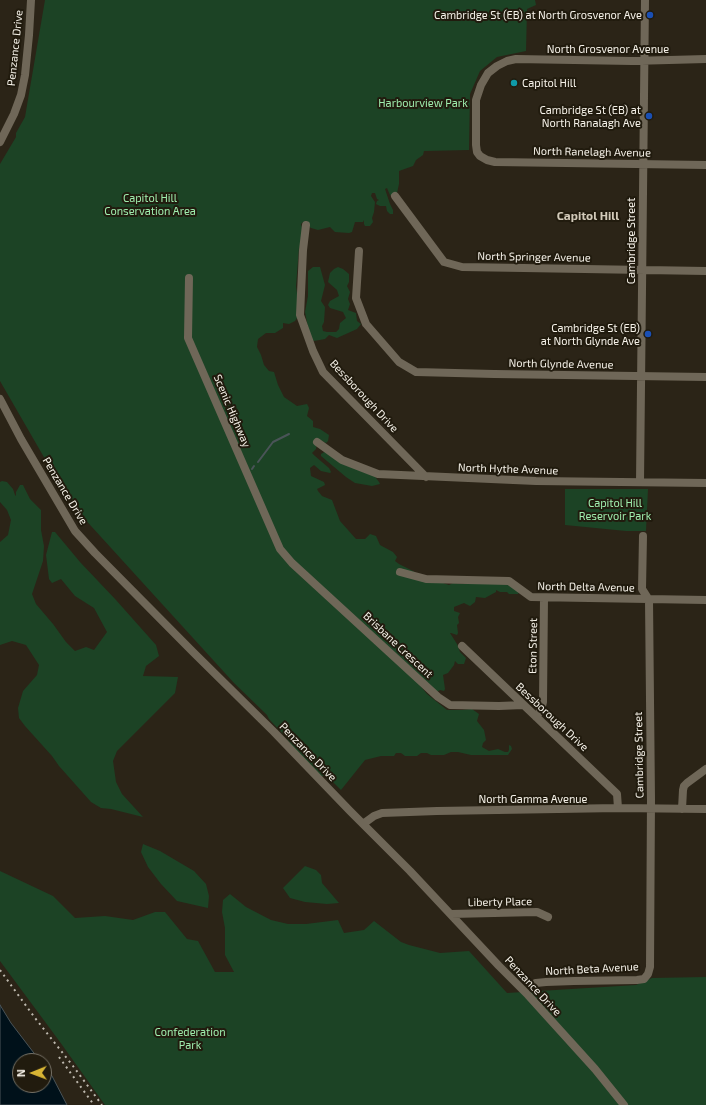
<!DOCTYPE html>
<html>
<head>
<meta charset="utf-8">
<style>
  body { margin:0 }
  #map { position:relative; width:706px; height:1105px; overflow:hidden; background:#2b2417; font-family:"Exo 2",sans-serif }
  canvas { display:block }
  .north { position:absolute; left:12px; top:1053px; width:40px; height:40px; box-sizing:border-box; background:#211b0e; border:1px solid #767166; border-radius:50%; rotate:269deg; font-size:11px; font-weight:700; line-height:16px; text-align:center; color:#f6f2e9 }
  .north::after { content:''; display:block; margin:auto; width:14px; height:18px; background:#d7b434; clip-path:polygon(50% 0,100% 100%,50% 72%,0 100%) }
</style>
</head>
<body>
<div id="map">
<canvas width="706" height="1105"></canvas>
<div class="north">N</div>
</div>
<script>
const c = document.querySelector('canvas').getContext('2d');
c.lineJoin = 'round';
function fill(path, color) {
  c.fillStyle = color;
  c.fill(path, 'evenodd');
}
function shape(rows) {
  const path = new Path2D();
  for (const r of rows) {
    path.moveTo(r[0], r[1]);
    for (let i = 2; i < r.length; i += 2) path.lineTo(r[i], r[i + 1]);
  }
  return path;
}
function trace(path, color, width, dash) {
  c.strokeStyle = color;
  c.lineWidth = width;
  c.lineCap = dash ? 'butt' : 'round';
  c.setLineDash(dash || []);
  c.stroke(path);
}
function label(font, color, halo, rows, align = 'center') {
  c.font = font + ' "Exo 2",sans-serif';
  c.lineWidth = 4;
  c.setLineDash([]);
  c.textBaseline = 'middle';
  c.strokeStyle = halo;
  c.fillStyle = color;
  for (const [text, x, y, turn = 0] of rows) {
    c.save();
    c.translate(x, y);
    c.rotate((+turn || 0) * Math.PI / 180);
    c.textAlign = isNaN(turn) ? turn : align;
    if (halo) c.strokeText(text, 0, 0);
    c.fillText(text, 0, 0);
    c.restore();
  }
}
fill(shape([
  [45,0,535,0,536,5,527,9,526,51,497,57,480,71,470,94,469,150,424,151,423,155,416,160,413,166,399,171,399,184,397,193,392,196,390,195,387,188,385,189,390,204,393,210,393,214,390,214,387,211,386,206,380,206,376,204,377,201,379,200,377,199,375,193,372,193,371,196,375,202,374,212,372,218,373,222,370,226,365,226,364,224,364,220,363,222,355,222,352,232,349,233,335,232,330,227,318,230,311,228,303,222,301,224,303,231,302,243,299,248,296,286,298,301,299,315,295,321,289,324,283,323,283,328,275,333,266,333,258,339,257,347,261,355,264,365,269,371,274,372,278,385,284,397,297,406,307,404,309,408,307,416,313,421,313,427,320,429,329,435,328,441,326,443,318,439,316,449,312,453,315,456,329,468,331,472,330,473,321,471,314,465,310,468,311,476,324,482,325,485,317,489,318,491,322,496,332,500,340,521,356,539,365,539,370,534,376,536,380,545,393,552,397,557,395,561,399,564,413,571,431,583,440,582,449,585,453,583,465,584,508,582,520,591,518,594,509,594,507,592,500,592,496,590,496,592,485,598,476,597,475,602,470,606,464,603,454,607,454,611,460,613,458,617,459,623,457,625,458,633,457,635,451,633,450,633,457,644,460,652,466,658,464,664,458,664,455,661,454,665,448,673,443,675,445,689,444,691,440,690,437,692,418,683,427,694,447,710,462,710,472,709,479,714,477,721,484,730,486,740,483,743,482,747,489,751,498,749,505,752,508,752,509,750,509,745,511,746,512,749,508,755,471,755,458,752,451,752,444,755,431,755,427,753,421,753,417,756,405,756,401,753,396,753,394,756,381,756,365,760,341,790,326,775,323,776,321,776,313,767,299,757,286,737,269,719,267,715,234,683,71,504,0,381,0,164,16,137,16,133,25,117],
  [313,267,320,267,325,285,321,301,325,307,324,322,322,326,323,331,327,332,336,332,339,329,340,323,346,318,343,312,330,308,328,305,330,301,339,296,337,290,328,282,330,273,334,269,338,267,343,269,349,274,349,282,347,286,350,292,348,299,350,304,348,310,356,313,357,321,361,324,357,329,337,338,329,335,325,339,314,341,310,338,305,312,308,296,308,271],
  [326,451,373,474,379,482,380,484,372,486,355,483,346,477,321,456,321,454],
  [2,481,7,482,13,489,15,495,16,496,16,492,20,485,23,485,30,499,41,510,41,530,44,546,43,561,32,594,36,604,53,624,66,642,75,651,86,647,94,650,107,632,94,608,75,596,61,579,52,583,49,579,46,555,52,532,55,532,80,562,116,600,156,645,159,656,146,666,143,676,178,677,175,693,117,751,113,761,116,782,122,794,143,817,111,809,101,808,91,802,59,766,52,756,25,726,19,718,18,708,23,691,37,675,39,665,26,645,12,641,0,645,0,542,8,535,11,520,7,510,0,502,0,482],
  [565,489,648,489,646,531,626,531,565,525],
  [143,844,160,851,194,871,206,884,209,896,208,908,177,901,161,884,148,867,141,852],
  [305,866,316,870,321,875,322,883,339,903,327,904,305,902,290,898,283,888],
  [0,871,53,896,75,918,105,916,133,920,155,912,165,912,187,939,198,941,215,972,234,972,225,955,225,928,222,912,223,900,230,894,246,907,271,920,288,924,306,924,338,920,344,933,364,930,374,921,401,942,409,945,440,953,469,951,507,993,636,985,652,978,706,977,706,1105,105,1105,60,1042,0,961]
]), '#1c4325');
const water = shape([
  [0,1005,11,1023,40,1061,20,1061,20,1085,44,1085,44,1067,52,1076,67,1105,0,1105,0,1005]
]);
fill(water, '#00111a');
trace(water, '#4a5458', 1);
trace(shape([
  [258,462,273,442,289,434],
  [252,469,254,466]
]), '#4a5458', 2);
trace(shape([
  [706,59,632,61,516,59,507,61,497,66,488,73,481,85,476,100,476,145,477,152,480,156,487,160,495,162,706,165],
  [0,142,14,114,21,95,25,75,29,35,31,0],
  [395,196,444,262,462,267,706,271],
  [306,225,303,250,300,315,313,351,323,372,426,477],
  [359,251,356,298,366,324,399,362,416,372,494,374,706,377],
  [189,278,188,338,280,549,292,563,438,697,450,705,499,706,523,705],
  [0,399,21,439,75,531,95,553,193,652,274,732,350,811,410,871,499,966,528,995,595,1069,624,1105],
  [317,442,342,460,378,474,536,481,706,483],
  [640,482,645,0],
  [400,572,426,579,509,581,531,597,706,600],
  [462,646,617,794,618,808],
  [536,717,541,710,543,702,544,598],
  [682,809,683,790,684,786,687,783,706,769],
  [363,824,374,816,382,813,437,811,618,808,706,809],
  [451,914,537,912,548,917],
  [536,983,546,982,574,981,637,980,644,979,648,974,650,967,651,799,649,600,642,589,643,536]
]), '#6f6758', 8);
trace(shape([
  [0,970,35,1018,73,1066,102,1105],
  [59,1057,94,1105]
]), '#bdb8ae', 2, [2, 4]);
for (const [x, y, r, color] of [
  [650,15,4,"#1a4fb4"],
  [514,83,4,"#0f9aa8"],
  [649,116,4,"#1a4fb4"],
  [648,334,4,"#1a4fb4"]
]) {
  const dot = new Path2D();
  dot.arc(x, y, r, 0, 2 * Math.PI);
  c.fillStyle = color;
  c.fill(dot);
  trace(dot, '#211b0e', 1.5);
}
label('11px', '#f6f2e9', '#211b0e', [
  ["Cambridge St (EB) at North Grosvenor Ave",642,15],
  ["Capitol Hill",522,83,"left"],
  ["Cambridge St (EB) at",641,110],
  ["North Ranalagh Ave",641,123],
  ["Cambridge St (EB)",640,328],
  ["at North Glynde Ave",640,341]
], 'right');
label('11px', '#f6f2e9', '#211b0e', [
  ["Penzance Drive",15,48,-84],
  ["North Grosvenor Avenue",608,49],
  ["North Ranelagh Avenue",592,152,1],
  ["Cambridge Street",631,241,-90],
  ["North Springer Avenue",534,257,1],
  ["North Glynde Avenue",561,364,1],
  ["Bessborough Drive",364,396,47],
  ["Scenic Highway",232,411,67],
  ["North Hythe Avenue",508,469,2],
  ["Penzance Drive",65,491,59],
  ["North Delta Avenue",586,587,1],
  ["Brisbane Crescent",398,645,43],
  ["Eton Street",533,646,-89],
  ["Bessborough Drive",552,717,43],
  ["Penzance Drive",308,752,46],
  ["Cambridge Street",639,755,-91],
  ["North Gamma Avenue",533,799],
  ["Liberty Place",500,902,-1],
  ["North Beta Avenue",592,969,-3],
  ["Penzance Drive",533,986,47]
]);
label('11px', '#9feeae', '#211b0e', [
  ["Harbourview Park",423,103],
  ["Capitol Hill",150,198],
  ["Conservation Area",150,211],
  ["Capitol Hill",615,503],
  ["Reservoir Park",615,516],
  ["Confederation",190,1032],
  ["Park",190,1045]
]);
label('bold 12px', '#d2cab9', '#211b0e', [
  ["Capitol Hill",588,216]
]);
</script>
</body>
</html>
